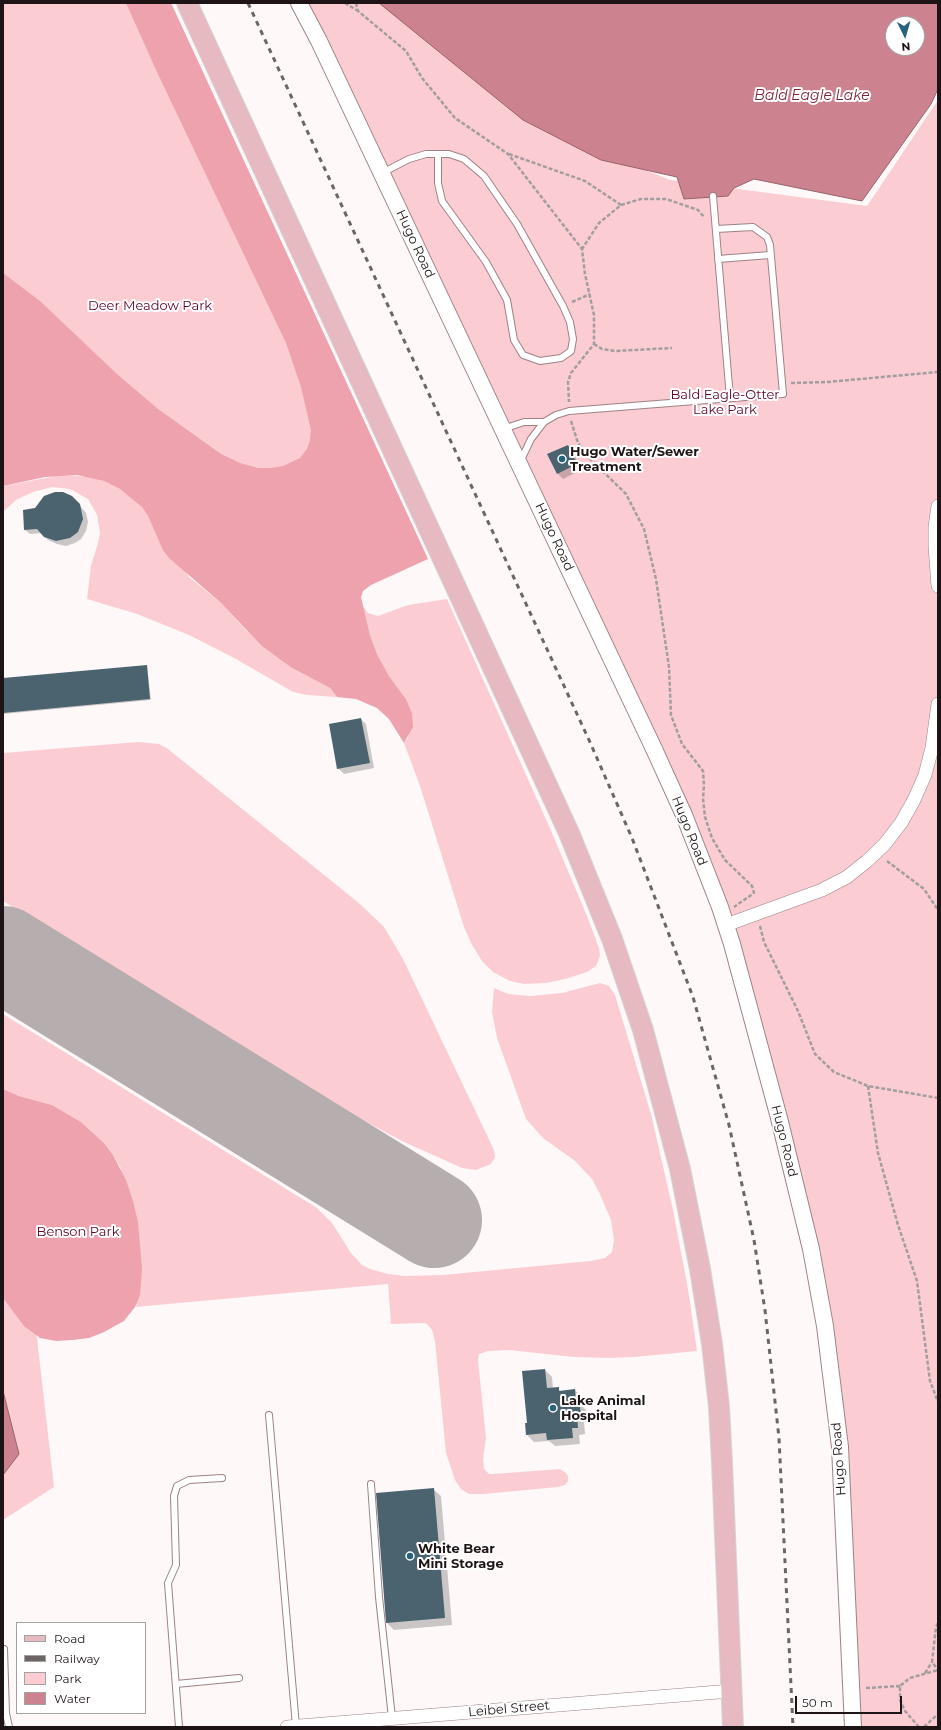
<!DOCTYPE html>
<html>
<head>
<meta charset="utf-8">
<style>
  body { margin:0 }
  #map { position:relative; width:941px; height:1730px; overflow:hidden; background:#fef8f8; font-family:Montserrat,sans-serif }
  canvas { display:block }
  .frame { position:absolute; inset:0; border:4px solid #1e1415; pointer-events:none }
  .legend { position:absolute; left:16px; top:1622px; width:130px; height:92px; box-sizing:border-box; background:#fff; border:1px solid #a5a1a1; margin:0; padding:5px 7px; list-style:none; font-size:12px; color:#1e1415 }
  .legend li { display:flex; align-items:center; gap:8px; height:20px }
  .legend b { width:20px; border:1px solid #a5a1a1 }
  .north { position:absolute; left:885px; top:16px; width:40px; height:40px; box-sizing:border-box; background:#fff; border:1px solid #a5a1a1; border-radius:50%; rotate:175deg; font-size:11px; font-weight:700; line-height:16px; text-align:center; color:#1e1415 }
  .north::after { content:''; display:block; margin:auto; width:14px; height:18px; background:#26637a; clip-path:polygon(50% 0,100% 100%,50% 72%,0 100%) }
  .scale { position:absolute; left:795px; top:1696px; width:107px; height:18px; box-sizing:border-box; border:2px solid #1e1415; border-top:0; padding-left:5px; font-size:12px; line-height:14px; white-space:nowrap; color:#1e1415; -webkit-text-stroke:3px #fff; paint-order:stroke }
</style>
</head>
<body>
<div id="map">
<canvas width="941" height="1730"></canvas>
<div class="frame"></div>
<ul class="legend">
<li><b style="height:5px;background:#e7b9c0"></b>Road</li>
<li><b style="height:5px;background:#6d6465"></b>Railway</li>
<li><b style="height:11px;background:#fbcdd3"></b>Park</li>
<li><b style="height:11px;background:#cc838f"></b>Water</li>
</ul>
<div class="north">N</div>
<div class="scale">50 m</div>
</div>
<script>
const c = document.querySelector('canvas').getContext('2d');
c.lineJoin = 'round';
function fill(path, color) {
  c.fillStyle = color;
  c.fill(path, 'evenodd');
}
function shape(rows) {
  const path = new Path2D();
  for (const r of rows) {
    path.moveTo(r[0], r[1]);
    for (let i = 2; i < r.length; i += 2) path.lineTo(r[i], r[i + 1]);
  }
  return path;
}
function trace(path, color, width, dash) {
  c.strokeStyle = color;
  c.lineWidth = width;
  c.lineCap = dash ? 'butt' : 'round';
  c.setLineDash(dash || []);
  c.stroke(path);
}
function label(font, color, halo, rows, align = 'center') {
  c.font = font + ' Montserrat,sans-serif';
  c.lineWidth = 4;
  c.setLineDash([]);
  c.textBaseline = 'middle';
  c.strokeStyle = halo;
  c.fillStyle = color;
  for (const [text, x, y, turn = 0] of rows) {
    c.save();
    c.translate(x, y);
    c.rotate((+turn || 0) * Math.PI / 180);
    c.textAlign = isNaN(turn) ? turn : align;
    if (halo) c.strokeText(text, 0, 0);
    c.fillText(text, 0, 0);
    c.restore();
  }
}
fill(shape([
  [3,3,171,3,427,557,188,449,3,465],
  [299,3,384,3,400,19,525,121,670,180,867,206,938,100,938,1727,858,1727,825,1326,720,907],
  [62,475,90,477,104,481,120,489,134,498,142,507,189,577,220,602,246,630,292,668,330,688,337,697,307,695,293,692,236,659,189,635,137,614,87,599,91,566,98,543,100,533,97,515,88,499,70,489,52,487,33,492,16,500,3,512,3,486],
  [447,599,549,826,587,916,599,948,600,956,596,966,587,972,565,979,546,983,524,984,510,981,493,972,482,961,472,945,464,927,420,786,404,743,408,738,412,713,406,699,389,676,377,654,370,635,363,606,368,613,378,616,408,605],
  [138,742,159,744,168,749,360,904,384,927,403,959,494,1150,495,1157,491,1164,476,1170,462,1168,402,1141,359,1118,3,901,3,753],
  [600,983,609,986,615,995,651,1114,673,1210,688,1289,697,1351,634,1357,610,1358,574,1357,509,1350,488,1351,479,1354,478,1360,486,1438,483,1459,484,1469,489,1474,494,1474,560,1469,566,1473,568,1476,568,1481,565,1485,558,1487,484,1494,469,1494,461,1489,455,1480,446,1453,435,1341,432,1330,427,1324,424,1323,391,1324,388,1284,135,1307,137,1304,34,1312,54,1487,3,1520,3,1104,122,1170,113,1155,104,1143,81,1122,52,1105,19,1096,3,1089,3,1014,317,1208,332,1223,351,1253,362,1265,370,1269,388,1274,405,1276,443,1275,590,1261,605,1258,612,1252,614,1240,611,1220,599,1192,592,1179,575,1161,543,1138,526,1119,497,1038,492,1012,494,988,508,994,530,996,562,993]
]), '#fbcdd3');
fill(shape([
  [126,3,171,3,428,559,371,585,363,591,361,597,370,635,377,654,389,676,406,699,412,713,413,727,404,743,389,719,377,708,356,699,337,697,330,688,292,668,262,646,220,602,169,558,163,550,148,516,142,507,120,489,104,481,77,475,45,477,3,486,3,273,40,301,118,375,158,409,221,454,240,463,258,468,271,468,283,466,300,458,307,449,310,440,311,430,301,387,286,343,156,70],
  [3,1089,19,1096,52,1105,81,1122,104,1143,113,1155,126,1180,133,1201,138,1222,142,1269,140,1295,135,1307,124,1321,104,1332,89,1338,72,1340,56,1341,40,1338,24,1326,3,1298]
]), '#eda2ae');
const water = shape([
  [379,3,938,3,938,89,931,104,862,201,754,179,734,188,728,196,684,199,677,177,601,160,523,120,379,3],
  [893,24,917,24,917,48,893,48,893,24],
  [3,1391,19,1454,3,1475,3,1391]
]);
fill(water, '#cc838f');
trace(water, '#98626a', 1);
fill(shape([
  [568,446,573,451,581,470,563,479,557,473],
  [75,500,86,513,88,522,86,531,81,539,75,543,66,546,57,544,48,540,42,533,30,534,25,530],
  [147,666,151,700,3,714,3,679],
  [361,719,366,724,374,768,344,774,338,768],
  [545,1370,552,1377,553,1389,558,1388,561,1392,575,1390,582,1398,582,1406,586,1410,587,1422,584,1422,585,1434,579,1435,580,1444,555,1446,549,1441,534,1442,527,1435,528,1424],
  [433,1489,441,1496,452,1625,394,1630,387,1623]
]), '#0003');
trace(shape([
  [3,954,434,1220]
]), '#b6aeae', 96);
fill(shape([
  [568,445,577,464,557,474,547,454],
  [55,492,63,492,72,496,80,504,83,519,78,532,70,538,56,541,44,537,37,529,24,530,23,510,35,508,44,496],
  [147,665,150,699,3,713,3,678],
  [361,718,370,763,337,769,329,724],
  [545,1369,547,1388,559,1387,559,1391,575,1389,576,1402,579,1401,581,1415,577,1415,578,1428,572,1428,573,1438,547,1440,546,1433,526,1435,525,1423,527,1423,522,1371],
  [434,1488,445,1618,386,1623,376,1493]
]), '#4a636e');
const service = shape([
  [382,173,409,159,426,154,438,154,438,183,442,201,486,262,507,300,514,340,523,355,540,361,561,358,571,351,573,339,570,322,563,306,517,224,484,176,464,159,449,154,438,154],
  [713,196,730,398],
  [718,259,770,255],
  [503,429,524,422,544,422],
  [520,462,531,439,544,422,556,415,569,411,783,394,770,245,767,237,753,227,716,229],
  [269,1415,296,1726],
  [371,1484,379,1597,392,1718],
  [4,1649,6,1713,9,1727],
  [176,1684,239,1678],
  [179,1727,168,1583,176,1565,174,1496,177,1486,189,1480,222,1478]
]);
const minor = shape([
  [938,506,935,527,935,546,938,586],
  [726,925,822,890,847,877,867,861,884,845,901,823,914,800,925,775,932,748,938,704],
  [287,1727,731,1691]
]);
const tertiary = shape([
  [299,3,319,41,654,749,684,815,720,907,732,944,779,1118,811,1249,825,1326,840,1447,853,1727]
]);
const primary = shape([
  [187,3,569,833,612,939,643,1030,680,1169,700,1269,712,1344,719,1407,722,1463,733,1727]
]);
trace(service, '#9d8285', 8);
trace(minor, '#9d8285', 14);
trace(tertiary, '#9d8285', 18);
trace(primary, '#d6d5d5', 22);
trace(shape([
  [345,3,358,11],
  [356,3,358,11,406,51,422,78,455,118,508,154,582,249,585,274,594,315,594,344,571,373,568,382,569,402],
  [509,154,585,181,621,205,599,223,582,249],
  [621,205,641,199,666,199,698,210,704,217],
  [572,302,590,294],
  [594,344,602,349,615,351,672,348],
  [791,383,827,382,938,372],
  [571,421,577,440,583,452,626,494,644,529,656,579,669,667,671,715,682,744,703,771,704,785,703,799,705,817,712,838,725,860,752,886,754,893,734,907],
  [887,861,924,889,938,910],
  [760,926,764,942,798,1011,815,1054,834,1072,868,1086,938,1098],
  [868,1086,878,1153,898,1225,917,1281,930,1381,938,1402],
  [938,1623,936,1627,932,1662,938,1670],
  [925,1673,932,1662],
  [866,1688,900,1686],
  [919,1727,905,1711,900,1700,900,1686,910,1678,938,1670],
  [924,1727,938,1714]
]), '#a49d9d', 2.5, [4, 2]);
trace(service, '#fff', 6);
trace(minor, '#fff', 13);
trace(tertiary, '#fff', 16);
trace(primary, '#e7b9c0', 20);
trace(shape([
  [248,3,589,740,632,838,693,997,729,1125,754,1240,765,1310,779,1438,793,1727]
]), '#6d6465', 3, [5, 5]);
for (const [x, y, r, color] of [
  [562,459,4,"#26637a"],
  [553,1408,4,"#26637a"],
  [410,1556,4,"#26637a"]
]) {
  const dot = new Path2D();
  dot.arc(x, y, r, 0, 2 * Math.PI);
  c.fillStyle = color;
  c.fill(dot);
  trace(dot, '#fff', 1.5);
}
label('13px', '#1e1415', '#fff', [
  ["Hugo Road",415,244,65],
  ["Hugo Road",554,537,65],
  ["Hugo Road",689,831,68],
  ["Hugo Road",784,1141,76],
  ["Hugo Road",839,1459,-94],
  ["Leibel Street",509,1709,-5]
]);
label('13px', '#5c0122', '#fff', [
  ["Deer Meadow Park",150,306],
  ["Bald Eagle-Otter",725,395],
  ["Lake Park",725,410],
  ["Benson Park",78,1232]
]);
label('bold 13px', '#1e1415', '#fff', [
  ["Hugo Water/Sewer",570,452],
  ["Treatment",570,467],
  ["Lake Animal",561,1401],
  ["Hospital",561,1416],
  ["White Bear",418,1549],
  ["Mini Storage",418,1564]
], 'left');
label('italic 14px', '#7a243a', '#fff', [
  ["Bald Eagle Lake",812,96]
]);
</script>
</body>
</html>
